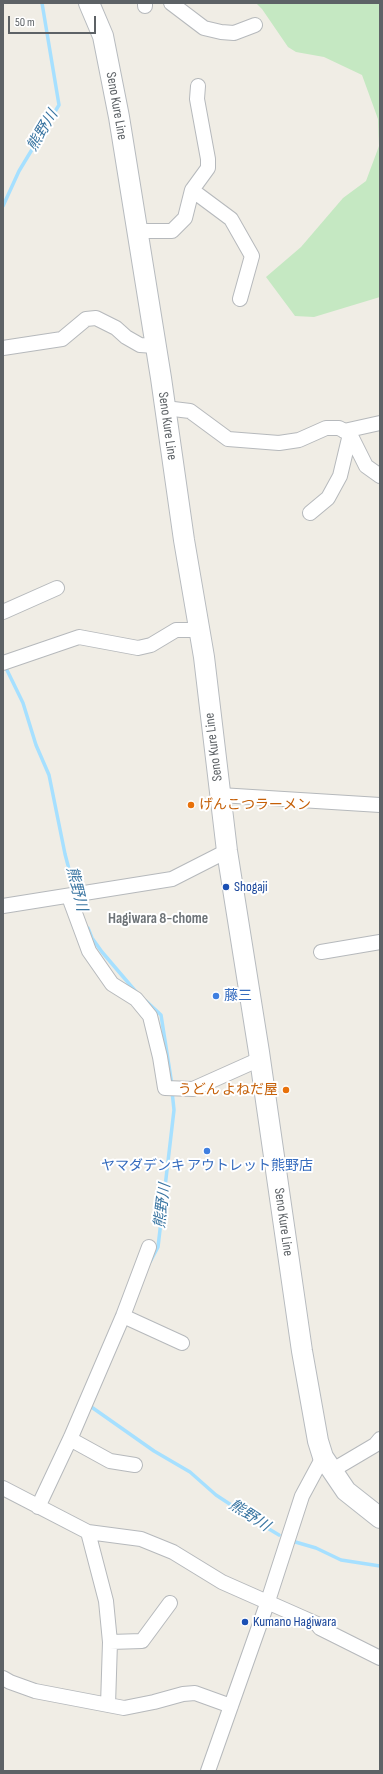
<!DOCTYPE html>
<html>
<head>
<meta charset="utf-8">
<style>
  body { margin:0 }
  #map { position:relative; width:383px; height:1774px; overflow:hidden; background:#f0ede5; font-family:"Sofia Sans Condensed",sans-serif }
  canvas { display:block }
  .frame { position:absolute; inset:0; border:4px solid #5d6266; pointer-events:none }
  .scale { position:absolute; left:8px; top:16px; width:88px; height:18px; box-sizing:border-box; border:2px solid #5d6266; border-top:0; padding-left:5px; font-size:12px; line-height:14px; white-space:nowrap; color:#5d6266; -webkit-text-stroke:3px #fff; paint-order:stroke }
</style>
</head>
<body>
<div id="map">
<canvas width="383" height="1774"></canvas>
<div class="frame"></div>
<div class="scale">50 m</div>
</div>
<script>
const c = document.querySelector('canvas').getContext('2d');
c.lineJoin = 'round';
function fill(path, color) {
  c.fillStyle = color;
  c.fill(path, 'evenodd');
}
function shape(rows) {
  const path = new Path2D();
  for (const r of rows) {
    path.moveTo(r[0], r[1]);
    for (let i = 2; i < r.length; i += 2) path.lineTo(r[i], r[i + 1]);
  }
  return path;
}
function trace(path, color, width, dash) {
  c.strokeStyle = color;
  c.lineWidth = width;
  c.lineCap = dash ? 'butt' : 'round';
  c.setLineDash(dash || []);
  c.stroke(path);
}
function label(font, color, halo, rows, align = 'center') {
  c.font = font + ' "Sofia Sans Condensed","Noto Sans JP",sans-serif';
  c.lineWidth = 4;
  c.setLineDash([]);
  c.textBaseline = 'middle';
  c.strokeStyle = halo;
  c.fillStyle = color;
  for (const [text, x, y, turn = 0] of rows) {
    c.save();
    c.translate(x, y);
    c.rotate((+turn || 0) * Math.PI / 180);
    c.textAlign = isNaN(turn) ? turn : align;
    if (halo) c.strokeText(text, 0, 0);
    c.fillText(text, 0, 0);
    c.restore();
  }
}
fill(shape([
  [256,3,380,3,380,297,314,317,295,316,266,277,301,247,343,198,366,181,379,146,378,119,362,75,324,57,296,52,288,47,262,9]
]), '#c5e8c2');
trace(shape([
  [3,206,19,171,59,105,42,3],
  [5,666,23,703,36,745,49,775,65,854,75,892],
  [88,928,92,938,102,952,137,993],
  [146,1001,161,1015,172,1085],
  [150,1262,158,1247,174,1110,172,1091],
  [91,1404,90,1406,154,1451,190,1472,216,1495,254,1520,279,1535],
  [292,1541,316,1548,341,1560,380,1566]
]), '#a6e0ff', 3.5);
const minor = shape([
  [171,3,204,28,221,32,234,33,255,25],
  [145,6,145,3],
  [192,190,208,168,208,159,197,99,198,86],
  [137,231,172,231,185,218,192,190,231,219,252,256,240,299],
  [3,348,62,339,86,319,96,318,116,328,126,337,140,345,155,346],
  [165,408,190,411,228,439,279,443,299,440,326,428,339,428,350,434,366,466,380,476],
  [344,431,380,423],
  [310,513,328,498,340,476,350,434],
  [3,612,57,588],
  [3,663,79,637,138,648,151,645,176,630,199,630],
  [220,795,380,805],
  [69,897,89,951,112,984,136,999,150,1016,160,1057,165,1088,193,1089,260,1059],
  [3,906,172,879,227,851],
  [321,952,380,942],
  [123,1316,182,1343],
  [70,1439,110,1461,135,1465],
  [331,1471,375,1445,380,1439],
  [3,1488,88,1532,141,1539,173,1552,222,1582,317,1624,320,1628,380,1658],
  [38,1507,71,1437,123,1316,149,1247],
  [88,1532,106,1601,110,1642,108,1705],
  [110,1642,142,1641,170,1603],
  [3,1678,10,1682,35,1691,124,1708,154,1702,183,1694,195,1693,231,1706],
  [208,1771,268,1601,302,1496,323,1457]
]);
const secondary = shape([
  [89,3,103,36,119,117,161,378,184,540,204,657,227,851,259,1052,302,1351,318,1441,323,1457,346,1491,380,1518]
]);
trace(minor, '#b6b9bc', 16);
trace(secondary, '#b7bbbf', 22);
trace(minor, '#fff', 14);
trace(secondary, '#fff', 20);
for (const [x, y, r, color] of [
  [191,805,4,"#e8710a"],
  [226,887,4,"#1a4fb4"],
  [216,996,4,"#3f7fe0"],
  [286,1090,4,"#e8710a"],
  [207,1151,4,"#3f7fe0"],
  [245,1622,4,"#1a4fb4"]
]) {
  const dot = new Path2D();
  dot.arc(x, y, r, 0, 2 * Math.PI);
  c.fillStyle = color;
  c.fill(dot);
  trace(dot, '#fff', 1.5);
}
label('14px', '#5d6266', '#fff', [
  ["Seno Kure Line",116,106,80],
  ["Seno Kure Line",167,426,82],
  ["Seno Kure Line",214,747,-97],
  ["Seno Kure Line",283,1222,82]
]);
label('14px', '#c56008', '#fff', [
  ["げんこつラーメン",199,805],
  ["うどん よねだ屋",278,1090,"right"]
], 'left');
label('14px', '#164399', '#fff', [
  ["Shogaji",234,887],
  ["Kumano Hagiwara",253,1622]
], 'left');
label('14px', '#366cbe', '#fff', [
  ["藤三",224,996],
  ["ヤマダデンキ アウトレット熊野店",207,1166,"center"]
], 'left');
label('italic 15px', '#3b76a2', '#fff', [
  ["熊野川",43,131,-59],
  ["熊野川",76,889,76],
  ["熊野川",163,1206,-83],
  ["熊野川",249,1516,33]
]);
label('bold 15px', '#6e7478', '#fff', [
  ["Hagiwara 8-chome",158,919]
]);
</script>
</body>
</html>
